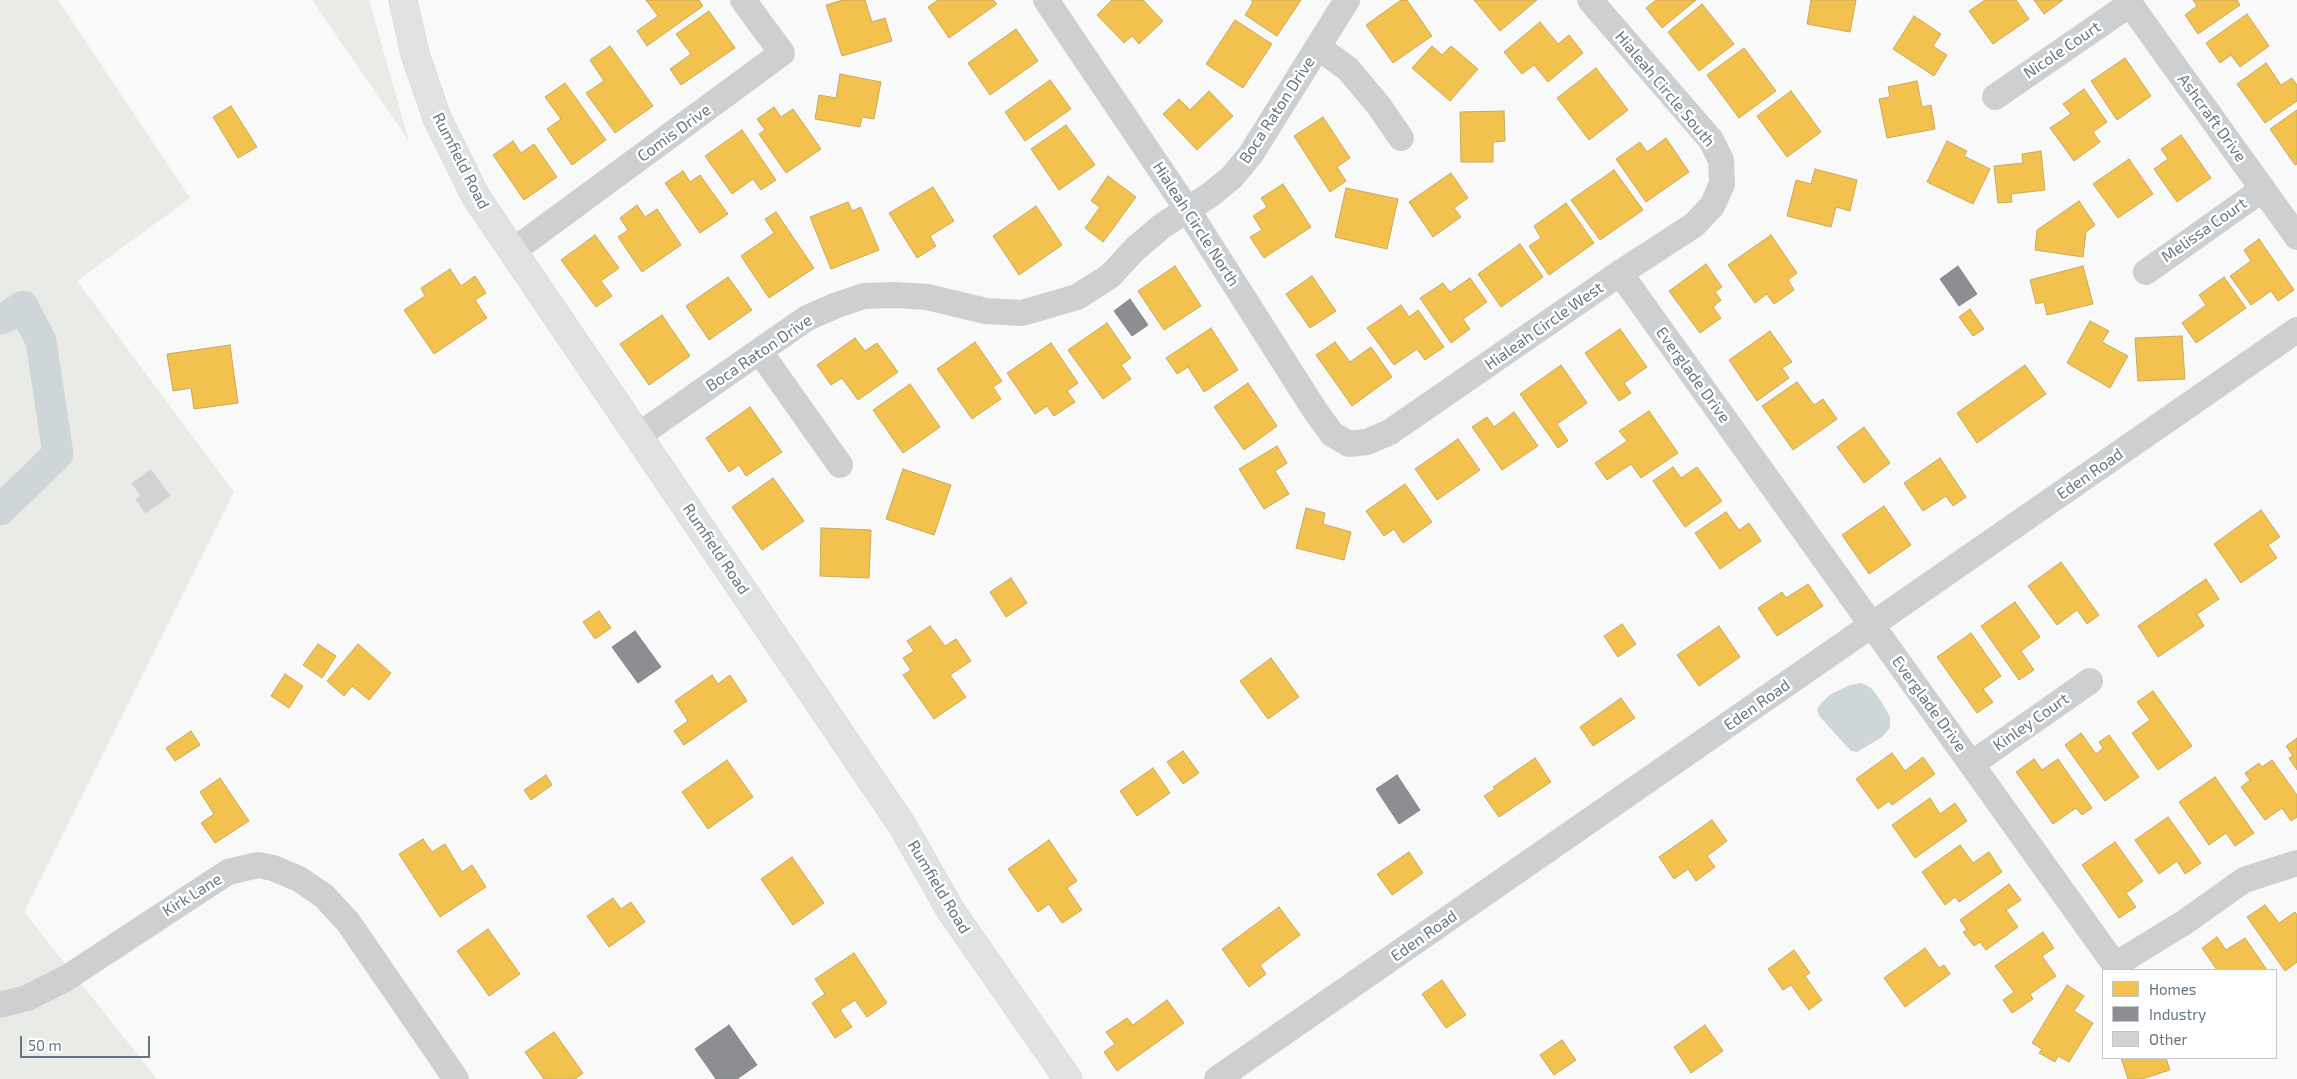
<!DOCTYPE html>
<html>
<head>
<meta charset="utf-8">
<style>
  body { margin:0 }
  #map { position:relative; width:2297px; height:1079px; overflow:hidden; background:#f9f9f9; font-family:"Exo 2",sans-serif }
  canvas { display:block }
  .legend { position:absolute; left:2102px; top:969px; width:175px; height:90px; box-sizing:border-box; background:#fff; border:1px solid #c1c8cd; margin:0; padding:6px 9px; list-style:none; font-size:15px; color:#657683 }
  .legend li { display:flex; align-items:center; gap:10px; height:25px }
  .legend b { width:25px; border:1px solid #c1c8cd }
  .scale { position:absolute; left:20px; top:1036px; width:130px; height:22px; box-sizing:border-box; border:2px solid #657683; border-top:0; padding-left:6px; font-size:15px; line-height:18px; white-space:nowrap; color:#657683; -webkit-text-stroke:4px #fff; paint-order:stroke }
</style>
</head>
<body>
<div id="map">
<canvas width="2297" height="1079"></canvas>
<ul class="legend">
<li><b style="height:14px;background:#f2c14e"></b>Homes</li>
<li><b style="height:14px;background:#8d8d92"></b>Industry</li>
<li><b style="height:14px;background:#d0d2d3"></b>Other</li>
</ul>
<div class="scale">50 m</div>
</div>
<script>
const c = document.querySelector('canvas').getContext('2d');
c.lineJoin = 'round';
function fill(path, color) {
  c.fillStyle = color;
  c.fill(path, 'evenodd');
}
function shape(rows) {
  const path = new Path2D();
  for (const r of rows) {
    path.moveTo(r[0], r[1]);
    for (let i = 2; i < r.length; i += 2) path.lineTo(r[i], r[i + 1]);
  }
  return path;
}
function trace(path, color, width, dash) {
  c.strokeStyle = color;
  c.lineWidth = width;
  c.lineCap = dash ? 'butt' : 'round';
  c.setLineDash(dash || []);
  c.stroke(path);
}
function label(font, color, halo, rows, align = 'center') {
  c.font = font + ' "Exo 2",sans-serif';
  c.lineWidth = 5;
  c.setLineDash([]);
  c.textBaseline = 'middle';
  c.strokeStyle = halo;
  c.fillStyle = color;
  for (const [text, x, y, turn = 0] of rows) {
    c.save();
    c.translate(x, y);
    c.rotate((+turn || 0) * Math.PI / 180);
    c.textAlign = isNaN(turn) ? turn : align;
    if (halo) c.strokeText(text, 0, 0);
    c.fillText(text, 0, 0);
    c.restore();
  }
}
fill(shape([
  [0,0,58,0,190,198,77,281,234,492,24,912,157,1079,0,1079],
  [312,0,369,0,409,141]
]), '#e8ebe6');
fill(shape([
  [1862,683,1871,688,1881,701,1890,717,1890,728,1881,738,1857,752,1851,751,1820,717,1817,710,1821,703,1831,694,1850,685]
]), '#ced6d9');
const homes = shape([
  [646,0,699,0,703,6,647,46,637,31,658,16,646,0],
  [843,0,865,0,872,22,885,18,892,41,842,56,826,5,843,0],
  [938,0,993,0,997,4,949,38,928,7,938,0],
  [1112,0,1143,0,1163,21,1139,44,1132,36,1124,43,1097,15,1112,0],
  [1251,0,1301,0,1277,36,1245,15,1253,2,1251,0],
  [1401,0,1407,0,1432,36,1393,63,1366,25,1401,0],
  [1474,0,1537,0,1500,31,1474,0],
  [1656,0,1696,0,1662,28,1646,8,1656,0],
  [1811,0,1856,0,1850,32,1807,24,1811,0],
  [1985,0,2016,0,2029,19,1993,44,1969,11,1985,0],
  [2034,0,2063,0,2044,14,2034,0],
  [2193,0,2237,0,2240,5,2198,34,2185,15,2197,6,2193,0],
  [1702,4,1734,44,1699,71,1668,32,1702,4],
  [709,11,735,48,681,85,670,69,691,54,676,34,709,11],
  [2247,14,2269,46,2240,67,2231,55,2220,63,2206,43,2247,14],
  [1914,16,1941,34,1933,46,1947,55,1934,76,1893,49,1914,16],
  [1235,20,1272,44,1243,88,1206,64,1235,20],
  [1540,22,1558,44,1569,35,1583,53,1548,82,1534,65,1522,74,1504,52,1540,22],
  [1016,29,1038,61,990,95,968,63,1016,29],
  [610,46,653,106,615,133,586,93,604,81,590,60,610,46],
  [1432,46,1442,55,1451,46,1478,69,1450,101,1412,68,1432,46],
  [1744,48,1776,91,1739,118,1707,75,1744,48],
  [2125,58,2151,96,2117,120,2091,81,2125,58],
  [2266,63,2281,85,2292,78,2297,85,2297,101,2265,123,2237,84,2266,63],
  [1596,68,1628,110,1589,140,1557,98,1596,68],
  [840,74,881,82,874,119,862,117,860,127,815,119,819,95,836,98,840,74],
  [1050,80,1071,109,1025,141,1005,112,1050,80],
  [1917,81,1922,107,1931,105,1935,129,1887,138,1879,99,1890,97,1888,87,1917,81],
  [565,83,606,140,572,165,547,129,561,119,545,97,565,83],
  [2084,89,2107,122,2093,132,2100,142,2074,161,2050,128,2071,114,2063,104,2084,89],
  [1209,91,1233,116,1197,150,1163,114,1179,99,1190,110,1209,91],
  [1791,91,1821,132,1787,157,1757,116,1791,91],
  [231,106,257,147,238,158,213,117,231,106],
  [774,107,781,117,793,109,821,149,786,173,759,134,765,130,757,119,774,107],
  [2297,110,2297,164,2295,165,2270,129,2297,110],
  [1504,111,1505,141,1493,142,1493,162,1461,162,1460,112,1504,111],
  [1323,117,1350,158,1337,167,1346,181,1330,192,1294,136,1323,117],
  [1066,125,1095,165,1059,190,1031,149,1066,125],
  [742,130,776,180,761,190,753,179,732,194,705,156,742,130],
  [2181,135,2211,178,2177,202,2154,169,2168,159,2161,149,2181,135],
  [1666,138,1689,172,1646,202,1616,159,1640,142,1647,152,1666,138],
  [513,141,521,153,534,144,557,177,524,200,493,155,513,141],
  [1947,141,1967,151,1964,156,1990,169,1973,204,1927,182,1947,141],
  [2041,151,2045,190,2011,194,2012,202,1998,203,1994,166,2023,163,2022,154,2041,151],
  [2129,159,2153,194,2118,218,2093,184,2129,159],
  [1815,169,1857,180,1850,211,1836,207,1831,227,1787,216,1796,180,1811,184,1815,169],
  [1614,170,1643,210,1600,240,1571,200,1614,170],
  [683,171,690,182,700,175,728,214,700,233,665,183,683,171],
  [1451,173,1468,198,1454,208,1461,217,1433,237,1409,202,1451,173],
  [1108,176,1136,197,1103,242,1085,228,1100,207,1091,201,1108,176],
  [1283,184,1311,227,1264,258,1250,237,1262,230,1253,216,1267,207,1261,198,1283,184],
  [933,187,954,221,930,236,936,246,917,258,889,213,933,187],
  [1346,188,1398,199,1387,249,1335,237,1346,188],
  [2079,201,2095,225,2086,232,2083,257,2035,250,2037,230,2079,201],
  [848,202,852,211,861,207,879,250,831,269,810,217,848,202],
  [1566,203,1594,243,1549,275,1529,246,1541,238,1534,226,1566,203],
  [637,205,645,217,657,209,681,245,642,272,618,237,628,230,620,218,637,205],
  [1036,206,1062,245,1019,275,993,236,1036,206],
  [776,212,814,268,769,298,741,256,774,233,765,219,776,212],
  [595,235,619,268,601,281,612,296,596,307,561,260,595,235],
  [1771,235,1797,273,1788,280,1794,290,1774,304,1767,294,1755,303,1728,265,1771,235],
  [2259,239,2294,290,2278,301,2271,291,2251,305,2230,276,2251,261,2244,250,2259,239],
  [1520,244,1543,277,1501,307,1478,274,1520,244],
  [1706,264,1722,287,1715,292,1721,300,1713,307,1721,318,1700,333,1669,291,1706,264],
  [1175,266,1201,306,1164,330,1138,291,1175,266],
  [2083,266,2093,304,2047,315,2044,302,2036,304,2030,280,2083,266],
  [450,269,461,286,475,276,486,293,475,300,487,318,434,354,404,310,425,296,421,288,450,269],
  [1312,276,1336,311,1310,328,1286,294,1312,276],
  [728,277,752,310,709,340,686,306,728,277],
  [2224,277,2246,308,2196,343,2182,323,2206,305,2199,295,2224,277],
  [1470,278,1487,302,1463,319,1470,329,1451,343,1420,298,1443,283,1450,292,1470,278],
  [1401,305,1409,317,1418,310,1444,347,1425,360,1417,349,1394,365,1367,328,1401,305],
  [1970,309,1984,329,1973,336,1959,317,1970,309],
  [662,315,690,356,649,385,620,344,662,315],
  [2090,321,2109,331,2102,342,2128,356,2110,388,2067,363,2090,321],
  [1107,323,1131,358,1121,365,1131,379,1103,399,1068,350,1107,323],
  [1211,328,1238,370,1204,392,1188,367,1177,374,1166,358,1211,328],
  [1620,329,1647,367,1624,383,1631,393,1619,401,1585,353,1620,329],
  [1770,331,1792,362,1782,368,1789,378,1757,401,1729,360,1770,331],
  [2182,336,2185,379,2138,381,2135,338,2182,336],
  [855,338,865,351,877,343,898,372,858,400,842,378,831,385,817,365,855,338],
  [975,342,1002,381,993,387,1001,399,972,419,937,369,975,342],
  [1335,342,1350,362,1371,347,1392,377,1352,406,1316,355,1335,342],
  [1051,343,1078,383,1067,391,1075,402,1054,416,1047,406,1035,414,1007,373,1051,343],
  [230,345,238,403,194,409,191,388,173,391,167,354,230,345],
  [1561,365,1587,403,1557,424,1568,441,1558,448,1520,394,1561,365],
  [2025,365,2046,394,1977,443,1957,413,2025,365],
  [1797,382,1814,405,1823,399,1837,419,1793,450,1762,406,1797,382],
  [1248,383,1277,426,1244,450,1214,407,1248,383],
  [910,384,940,427,903,453,873,410,910,384],
  [750,407,782,452,746,476,739,465,729,472,706,438,750,407],
  [1649,411,1678,453,1641,478,1631,464,1607,480,1595,463,1627,441,1619,431,1649,411],
  [1514,412,1538,446,1502,470,1472,427,1487,417,1494,427,1514,412],
  [1864,427,1890,463,1864,483,1837,447,1864,427],
  [1458,439,1480,470,1437,500,1415,469,1458,439],
  [1277,446,1287,463,1275,471,1289,494,1264,509,1239,469,1277,446],
  [1940,458,1966,497,1953,506,1946,496,1923,511,1904,483,1940,458],
  [1673,467,1681,478,1697,467,1722,501,1685,527,1653,481,1673,467],
  [903,469,951,485,934,535,886,519,903,469],
  [773,478,804,521,762,550,732,507,773,478],
  [1405,484,1432,522,1403,543,1394,529,1384,536,1366,511,1405,484],
  [1884,506,1911,545,1869,574,1842,535,1884,506],
  [1306,508,1325,513,1323,524,1351,532,1344,560,1296,548,1306,508],
  [2261,510,2280,537,2268,545,2277,558,2241,583,2214,544,2261,510],
  [1726,512,1739,530,1749,523,1761,541,1720,569,1695,533,1726,512],
  [821,528,871,530,869,578,820,576,821,528],
  [2061,562,2099,615,2087,624,2077,610,2057,625,2028,586,2061,562],
  [1011,578,1027,603,1006,617,990,592,1011,578],
  [2206,579,2219,599,2197,614,2204,626,2158,657,2138,626,2206,579],
  [1808,584,1823,606,1777,636,1758,608,1782,592,1786,598,1808,584],
  [2015,602,2040,637,2021,651,2034,670,2019,680,1981,626,2015,602],
  [599,611,611,628,595,639,583,622,599,611],
  [1622,624,1636,644,1618,657,1604,636,1622,624],
  [930,626,945,646,956,639,971,661,950,675,966,697,934,719,903,675,911,670,903,658,914,651,907,641,930,626],
  [1719,626,1740,657,1699,686,1677,655,1719,626],
  [1971,633,2001,676,1983,689,1993,702,1977,713,1937,657,1971,633],
  [318,644,336,656,322,678,303,665,318,644],
  [358,644,391,673,369,700,352,686,344,696,327,681,358,644],
  [1271,658,1299,697,1268,719,1240,681,1271,658],
  [285,674,303,686,289,708,271,696,285,674],
  [712,675,718,684,730,675,747,701,684,745,674,731,688,721,675,701,712,675],
  [2153,691,2192,746,2158,770,2132,733,2150,720,2137,702,2153,691],
  [1621,698,1635,718,1593,746,1580,727,1621,698],
  [191,731,200,745,175,761,166,748,191,731],
  [2081,733,2096,754,2103,748,2099,742,2109,735,2139,777,2105,801,2065,745,2081,733],
  [2297,738,2297,770,2289,758,2293,756,2286,746,2297,738],
  [1183,751,1199,773,1183,784,1167,762,1183,751],
  [1892,753,1905,771,1923,757,1935,774,1892,805,1889,801,1878,809,1856,779,1892,753],
  [1535,758,1551,782,1499,817,1484,796,1495,789,1493,787,1535,758],
  [2034,759,2042,770,2058,759,2092,808,2082,815,2076,808,2053,824,2016,772,2034,759],
  [727,760,753,797,708,829,682,792,727,760],
  [2272,760,2297,795,2297,817,2291,821,2282,808,2265,820,2241,787,2250,780,2245,773,2259,763,2262,767,2272,760],
  [1153,768,1170,793,1137,816,1120,791,1153,768],
  [546,775,552,785,531,800,524,790,546,775],
  [2215,777,2254,833,2235,846,2226,833,2209,845,2179,802,2215,777],
  [220,778,249,821,215,843,201,823,214,814,200,792,220,778],
  [1930,798,1940,814,1955,803,1967,821,1915,858,1892,825,1930,798],
  [2168,817,2201,863,2185,874,2177,861,2159,874,2135,840,2168,817],
  [1712,820,1727,841,1707,856,1715,867,1696,881,1688,869,1674,879,1659,857,1712,820],
  [423,839,432,852,445,844,462,872,472,865,486,887,440,917,399,854,423,839],
  [1049,840,1077,881,1067,888,1082,910,1062,923,1049,904,1038,912,1008,869,1049,840],
  [2115,842,2143,881,2126,893,2136,907,2119,918,2082,865,2115,842],
  [1960,845,1973,863,1989,852,2002,872,1959,902,1955,897,1945,905,1922,872,1960,845],
  [1409,852,1423,873,1392,895,1377,874,1409,852],
  [792,857,824,903,793,925,761,879,792,857],
  [2009,884,2021,900,2006,910,2018,927,1986,950,1980,942,1974,946,1963,932,1967,930,1960,920,2009,884],
  [613,898,621,909,631,902,645,922,609,947,587,916,613,898],
  [2265,905,2279,923,2295,912,2297,915,2297,962,2285,971,2247,917,2265,905],
  [1279,907,1300,935,1260,965,1266,974,1249,987,1222,949,1279,907],
  [488,929,520,974,489,996,457,951,488,929],
  [2043,932,2054,948,2042,956,2056,976,2030,994,2033,999,2012,1013,2003,1000,2014,992,1995,966,2043,932],
  [2217,937,2226,950,2245,938,2267,970,2217,970,2202,948,2217,937],
  [1925,948,1939,968,1944,965,1950,974,1905,1007,1884,978,1925,948],
  [1794,950,1810,973,1805,976,1822,1000,1809,1010,1791,985,1783,990,1768,969,1794,950],
  [854,953,887,1003,867,1017,855,1000,840,1010,852,1027,835,1038,812,1003,825,994,815,979,854,953],
  [1442,980,1466,1015,1446,1028,1422,994,1442,980],
  [2067,985,2084,996,2074,1011,2093,1023,2069,1062,2058,1056,2055,1062,2039,1053,2042,1049,2032,1043,2067,985],
  [1167,1000,1184,1023,1117,1071,1104,1052,1115,1044,1106,1032,1127,1018,1133,1025,1167,1000],
  [1705,1025,1723,1051,1691,1073,1674,1047,1705,1025],
  [554,1032,583,1073,575,1079,544,1079,525,1052,554,1032],
  [1562,1040,1576,1060,1554,1075,1540,1055,1562,1040],
  [2121,1058,2166,1058,2170,1070,2142,1079,2128,1079,2121,1058]
]);
fill(homes, '#f2c14e');
trace(homes, '#c8aa5e', 1);
const industry = shape([
  [1958,266,1977,294,1959,306,1940,279,1958,266],
  [1130,299,1148,325,1132,336,1114,311,1130,299],
  [635,631,661,667,638,683,612,647,635,631],
  [1397,775,1420,810,1399,824,1376,789,1397,775],
  [729,1025,757,1065,737,1079,716,1079,695,1049,729,1025]
]);
fill(industry, '#8d8d92');
trace(industry, '#81868e', 1);
trace(shape([
  [0,319,10,315,23,306,41,341,58,454,0,510]
]), '#ced6d9', 31);
const building = shape([
  [151,469,171,496,145,514,135,499,140,496,131,483,151,469]
]);
fill(building, '#d0d2d3');
trace(building, '#e8e8e8', 1);
const major = shape([
  [403,0,415,54,437,118,476,197,902,825,951,911,1068,1079]
]);
trace(major, '#d5d6d7', 29);
trace(shape([
  [1046,0,1187,209,1314,409,1332,434,1349,444,1367,442,1390,432,1620,273,1694,225,1712,206,1722,184,1721,160,1711,140,1590,0],
  [2127,0,2297,237],
  [1318,47,1348,69,1379,106,1401,138],
  [1995,97,2130,4],
  [513,251,782,53,743,0],
  [2146,272,2263,189],
  [1620,273,2115,965,2185,922,2244,880,2297,863],
  [760,352,840,465],
  [639,435,807,318,837,305,864,296,895,295,927,297,986,311,1022,313,1077,297,1110,276,1135,249,1162,226,1210,195,1232,177,1251,154,1347,0],
  [1973,763,2090,681],
  [0,1005,27,998,65,979,228,872,258,865,273,868,299,879,324,896,348,922,456,1079],
  [1217,1079,2297,330]
]), '#cecfd0', 26);
trace(major, '#e1e2e2', 28);
label('16px', '#657683', '#fff', [
  ["Nicole Court",2062,50,-34],
  ["Hialeah Circle South",1665,89,50],
  ["Boca Raton Drive",1277,110,-57],
  ["Ashcraft Drive",2212,118,54],
  ["Comis Drive",674,133,-36],
  ["Rumfield Road",461,161,63],
  ["Hialeah Circle North",1196,224,57],
  ["Melissa Court",2204,230,-35],
  ["Hialeah Circle West",1544,326,-35],
  ["Boca Raton Drive",759,353,-34],
  ["Everglade Drive",1693,375,54],
  ["Eden Road",2090,474,-35],
  ["Rumfield Road",716,549,56],
  ["Everglade Drive",1929,704,54],
  ["Eden Road",1757,705,-35],
  ["Kinley Court",2031,722,-35],
  ["Rumfield Road",939,887,59],
  ["Kirk Lane",192,895,-32],
  ["Eden Road",1424,936,-35]
]);
</script>
</body>
</html>
